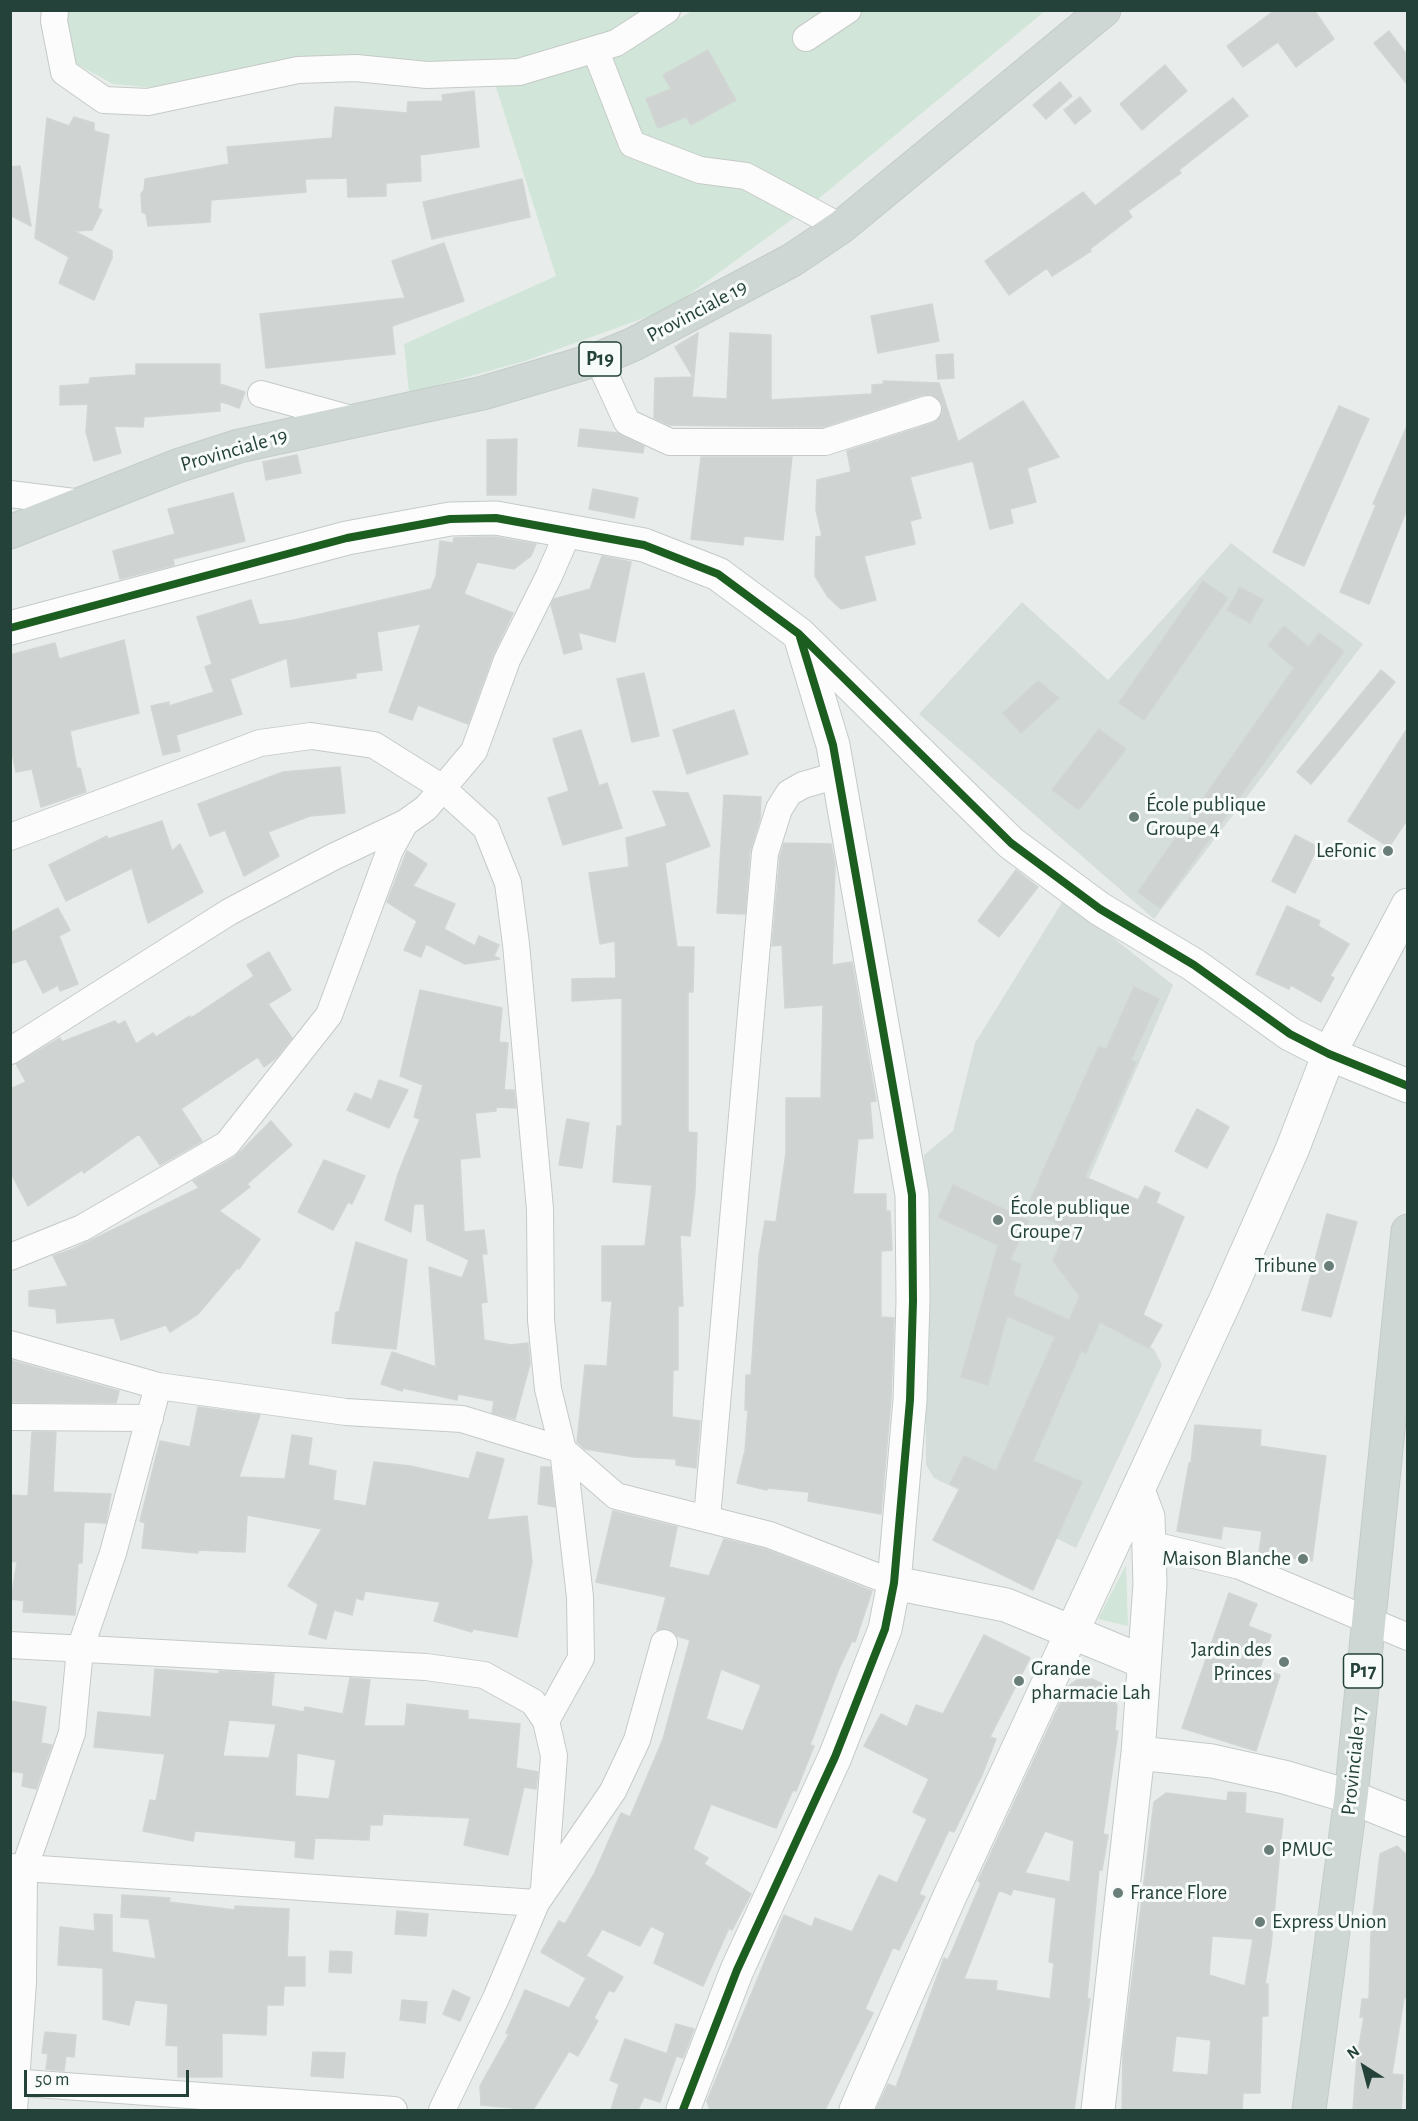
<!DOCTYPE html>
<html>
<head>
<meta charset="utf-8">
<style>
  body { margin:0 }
  #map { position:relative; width:1418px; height:2121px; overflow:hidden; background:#e8edeb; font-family:"Alegreya Sans",sans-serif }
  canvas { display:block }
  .frame { position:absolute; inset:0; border:12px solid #24423a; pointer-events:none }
  .north { position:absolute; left:1334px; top:2037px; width:60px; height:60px; -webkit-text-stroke:4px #f7fbf9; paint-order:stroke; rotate:324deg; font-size:16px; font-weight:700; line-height:24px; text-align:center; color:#24423a }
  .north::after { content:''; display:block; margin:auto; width:21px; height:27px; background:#24423a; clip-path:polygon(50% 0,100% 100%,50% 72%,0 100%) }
  .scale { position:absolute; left:24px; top:2070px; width:165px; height:27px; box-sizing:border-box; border:3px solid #24423a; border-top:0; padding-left:8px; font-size:18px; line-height:21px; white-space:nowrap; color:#24423a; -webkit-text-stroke:4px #f7fbf9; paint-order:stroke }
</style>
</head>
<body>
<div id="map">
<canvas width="1418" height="2121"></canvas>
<div class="frame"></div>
<div class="north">N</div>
<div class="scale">50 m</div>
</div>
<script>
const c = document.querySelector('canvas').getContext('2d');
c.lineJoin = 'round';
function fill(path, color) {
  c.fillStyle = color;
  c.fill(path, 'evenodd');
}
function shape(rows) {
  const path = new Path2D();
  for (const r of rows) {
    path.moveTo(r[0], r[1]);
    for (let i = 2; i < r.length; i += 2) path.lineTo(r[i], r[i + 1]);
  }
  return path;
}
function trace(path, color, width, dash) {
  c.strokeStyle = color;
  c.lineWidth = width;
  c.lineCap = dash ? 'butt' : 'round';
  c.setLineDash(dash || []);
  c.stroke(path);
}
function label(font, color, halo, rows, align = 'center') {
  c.font = font + ' "Alegreya Sans",sans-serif';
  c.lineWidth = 6;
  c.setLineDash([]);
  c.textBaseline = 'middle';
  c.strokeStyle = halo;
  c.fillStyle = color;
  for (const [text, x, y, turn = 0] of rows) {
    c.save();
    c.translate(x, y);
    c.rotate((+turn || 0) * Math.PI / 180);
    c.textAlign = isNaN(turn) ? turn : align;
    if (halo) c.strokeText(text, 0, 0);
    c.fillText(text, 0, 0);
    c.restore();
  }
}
fill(shape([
  [1231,543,1363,644,1154,919,919,714,1022,602,1108,680],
  [1064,899,1173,985,1053,1261,1083,1300,1081,1311,1154,1349,1162,1365,1076,1548,934,1478,926,1465,924,1155,953,1131,975,1043]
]), '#d6dedb');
fill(shape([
  [65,10,644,11,615,29,491,67,523,85,619,54,692,11,1045,11,805,210,669,309,525,361,409,393,404,344,556,276,490,68,153,88,113,84,71,61],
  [1126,1565,1128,1626,1098,1619]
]), '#d1e6d8');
const building = shape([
  [1275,10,1314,10,1334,39,1296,67,1278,42,1243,67,1227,46,1275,10],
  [1389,31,1407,55,1407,84,1374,43,1389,31],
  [708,50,736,100,691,125,686,117,658,128,646,99,671,89,663,75,708,50],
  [1165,65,1187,91,1142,130,1120,104,1165,65],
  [1060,82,1072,96,1046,119,1033,105,1060,82],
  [474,91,479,147,420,155,421,181,386,183,386,196,348,197,347,178,305,179,306,192,211,200,210,222,148,226,146,214,142,212,141,194,144,190,145,179,229,164,227,147,332,138,335,107,407,113,408,102,443,101,442,95,474,91],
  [1080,97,1091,111,1075,124,1064,110,1080,97],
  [1233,98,1248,116,1179,170,1181,173,1128,211,1132,217,1090,249,1091,251,1052,276,1047,268,1009,295,985,261,1083,192,1095,206,1233,98],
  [74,117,94,123,94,131,109,135,98,208,102,210,92,230,74,231,112,251,112,258,94,300,59,283,69,257,35,238,47,118,69,126,74,117],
  [20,166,31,226,10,215,10,167,20,166],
  [522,179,530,217,432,239,423,202,522,179],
  [444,243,464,301,392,326,395,354,266,368,260,314,405,298,392,261,444,243],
  [932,304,939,341,878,353,871,316,932,304],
  [698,333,692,397,727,399,730,333,771,335,771,400,872,394,872,385,884,384,883,381,939,383,958,442,1023,401,1059,457,1027,468,1036,502,1010,509,1013,523,990,529,973,461,910,477,921,518,910,521,915,544,864,556,876,600,841,609,828,597,815,576,816,537,822,536,816,510,817,480,851,472,847,451,933,423,942,413,942,404,932,395,923,395,823,427,797,427,796,423,795,427,669,425,654,418,655,378,693,377,675,347,698,333],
  [953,354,954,378,938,379,936,355,953,354],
  [136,364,220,364,220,384,245,392,239,408,220,401,220,411,144,417,143,427,114,426,121,453,94,461,86,432,88,404,60,405,60,386,89,384,90,378,136,375,136,364],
  [1339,406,1369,419,1304,566,1273,552,1339,406],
  [1407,426,1407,509,1369,604,1340,592,1376,505,1373,504,1407,426],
  [580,429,618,433,644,446,643,453,578,446,580,429],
  [517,439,516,495,487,495,487,440,517,439],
  [297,455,301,473,266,480,263,462,297,455],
  [701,457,792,457,783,540,744,536,743,545,691,539,701,457],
  [593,489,638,498,634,518,589,509,593,489],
  [233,493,245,541,173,559,174,565,120,579,113,551,175,534,168,509,233,493],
  [479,537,495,537,536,544,531,556,514,569,477,562,464,594,513,613,493,655,468,724,418,705,412,720,389,712,421,624,377,632,382,670,356,673,356,678,291,687,287,658,230,679,242,714,176,735,180,751,163,755,151,706,169,702,169,706,214,692,205,667,212,664,197,617,251,600,259,625,294,620,431,589,436,576,440,541,453,543,454,538,479,537],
  [602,556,631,562,615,642,578,632,582,649,564,654,551,605,554,599,590,589,602,556],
  [1203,581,1228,598,1144,720,1119,703,1203,581],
  [1240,587,1263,600,1250,623,1227,610,1240,587],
  [1284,626,1309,647,1319,633,1344,651,1160,908,1138,892,1294,668,1268,645,1284,626],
  [124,640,139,713,70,731,77,769,80,768,86,792,41,807,32,769,16,772,10,743,10,655,55,643,59,659,124,640],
  [1381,670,1395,682,1311,784,1297,772,1381,670],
  [644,673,659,736,632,742,617,679,644,673],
  [1038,681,1059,698,1021,733,1003,713,1038,681],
  [734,710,748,754,687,774,673,730,734,710],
  [1099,729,1126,749,1079,810,1052,790,1099,729],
  [1407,729,1407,820,1389,847,1348,821,1407,729],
  [581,730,599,786,607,783,622,828,563,845,548,798,569,791,553,739,581,730],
  [340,767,345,813,310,816,268,832,279,856,244,876,225,830,210,836,198,804,283,772,340,767],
  [653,791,688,793,710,846,665,863,677,947,694,947,693,992,688,992,688,1132,697,1133,695,1191,690,1236,680,1235,683,1306,678,1306,678,1370,673,1370,672,1417,700,1421,696,1468,676,1465,676,1459,634,1457,585,1449,577,1442,585,1365,607,1366,612,1301,602,1301,602,1246,645,1246,652,1185,613,1182,617,1126,622,1126,622,998,572,1001,572,979,616,978,615,941,600,944,589,873,629,867,626,838,667,826,653,791],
  [724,795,761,797,760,819,750,851,745,914,717,913,724,795],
  [162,821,172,851,180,844,203,892,148,923,132,868,66,901,49,865,107,836,108,839,162,821],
  [1295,835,1318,847,1295,893,1272,881,1295,835],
  [784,843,831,844,835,864,832,965,852,962,876,1101,870,1102,873,1138,858,1139,853,1194,886,1194,886,1211,890,1211,892,1250,881,1251,881,1317,894,1318,891,1399,881,1514,808,1501,809,1492,768,1488,767,1490,737,1483,745,1451,748,1410,745,1410,746,1375,751,1375,759,1256,765,1221,776,1222,786,1153,786,1098,821,1098,823,1005,785,1008,782,945,772,946,780,856,784,843],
  [407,851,427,864,413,886,455,904,444,929,475,946,479,936,499,945,494,956,500,959,465,964,426,944,421,957,404,950,417,921,387,902,407,851],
  [1016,870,1038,887,999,937,978,921,1016,870],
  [1287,906,1320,921,1318,926,1349,944,1330,976,1334,978,1321,1002,1291,985,1289,989,1256,974,1287,906],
  [58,908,70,930,59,936,78,984,60,991,58,985,43,993,26,959,10,964,10,933,58,908],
  [269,952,291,990,268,1004,292,1038,275,1059,264,1067,258,1057,181,1109,202,1141,160,1165,139,1134,84,1173,82,1170,28,1206,10,1171,10,1089,26,1082,16,1064,60,1038,62,1042,115,1021,118,1025,125,1021,136,1044,153,1033,156,1037,190,1016,191,1018,254,976,247,965,269,952],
  [1134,987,1159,999,1131,1060,1136,1062,1085,1177,1138,1200,1145,1186,1160,1193,1156,1203,1184,1217,1143,1315,1162,1325,1149,1348,1100,1322,1086,1353,1081,1351,1033,1461,1082,1482,1033,1590,933,1540,960,1488,950,1484,964,1456,996,1471,1055,1337,1007,1316,988,1385,961,1377,998,1245,938,1217,953,1185,1029,1221,1010,1260,1021,1264,1013,1295,1069,1320,1080,1296,1053,1261,1067,1228,1026,1209,1099,1046,1106,1049,1134,987],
  [420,990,502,1008,499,1042,508,1043,504,1090,514,1090,516,1108,496,1107,496,1111,475,1113,480,1157,460,1159,464,1232,484,1230,487,1254,482,1254,487,1302,481,1303,484,1340,511,1345,528,1343,530,1364,515,1419,492,1413,494,1401,458,1394,457,1400,403,1388,402,1391,381,1384,392,1352,436,1367,429,1267,462,1278,469,1260,427,1240,424,1204,414,1204,411,1232,385,1220,398,1174,420,1119,414,1117,423,1085,400,1076,420,990],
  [379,1080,408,1090,389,1128,347,1110,355,1093,372,1100,379,1080],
  [1197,1109,1229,1127,1207,1168,1175,1151,1197,1109],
  [567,1119,589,1123,582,1168,559,1165,567,1119],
  [271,1121,292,1145,247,1184,250,1187,219,1211,260,1239,239,1269,237,1268,198,1314,170,1332,166,1325,121,1340,114,1318,57,1323,56,1309,29,1306,29,1291,68,1286,53,1256,73,1249,199,1188,193,1181,235,1157,271,1121],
  [324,1160,365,1176,352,1204,348,1202,333,1230,298,1212,324,1160],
  [1327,1214,1357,1222,1331,1317,1302,1310,1327,1214],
  [356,1242,407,1260,396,1349,332,1343,336,1312,339,1312,356,1242],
  [10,1360,119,1391,116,1403,10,1402,10,1360],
  [198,1407,260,1415,239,1477,285,1479,292,1435,312,1438,308,1465,336,1471,333,1500,366,1506,374,1462,410,1466,469,1479,477,1452,504,1459,487,1520,527,1516,532,1562,517,1637,473,1629,472,1632,434,1621,440,1602,365,1591,363,1600,356,1598,352,1615,334,1610,326,1639,309,1634,318,1604,288,1586,322,1529,247,1515,245,1552,198,1550,198,1553,142,1548,145,1523,140,1521,160,1441,190,1447,198,1407],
  [1195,1425,1261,1430,1260,1446,1326,1456,1312,1561,1259,1553,1262,1531,1223,1526,1221,1539,1177,1531,1189,1463,1191,1463,1195,1425],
  [32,1432,56,1432,53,1492,111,1494,106,1523,84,1522,82,1563,78,1563,75,1615,23,1612,24,1601,11,1599,17,1562,10,1561,10,1495,28,1496,32,1432],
  [541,1467,550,1467,555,1507,538,1504,541,1467],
  [613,1511,677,1527,669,1567,709,1576,724,1539,765,1549,872,1591,855,1642,852,1641,838,1671,810,1745,814,1746,796,1791,793,1790,776,1828,711,1804,693,1849,708,1858,704,1864,751,1894,732,1930,729,1928,703,1986,654,1963,665,1933,651,1926,640,1946,602,1929,586,1956,623,1977,614,1992,609,1990,594,2018,598,2021,578,2056,569,2051,533,2110,481,2105,480,2086,509,2034,506,2033,525,1990,569,2008,586,1978,541,1952,559,1921,565,1924,595,1872,621,1813,630,1817,663,1739,690,1640,677,1636,669,1629,657,1630,666,1597,596,1582,613,1511],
  [721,1669,761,1685,743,1731,706,1719,721,1669],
  [1229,1593,1257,1604,1248,1626,1271,1635,1260,1668,1280,1675,1256,1751,1182,1728,1229,1593],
  [984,1635,1030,1658,990,1737,996,1739,982,1775,954,1832,949,1830,919,1894,925,1897,899,1950,893,1947,865,2009,873,2013,825,2110,710,2110,707,2101,784,1915,812,1927,815,1918,852,1932,879,1875,897,1883,927,1819,913,1812,929,1779,864,1746,881,1714,907,1727,916,1705,943,1714,984,1635],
  [155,1669,219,1674,219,1671,274,1674,271,1706,304,1712,305,1707,343,1714,350,1678,370,1680,364,1726,405,1726,407,1704,468,1711,468,1719,520,1724,516,1768,538,1772,536,1789,524,1787,508,1855,464,1845,470,1818,383,1814,382,1825,370,1825,369,1840,315,1838,313,1859,295,1857,296,1841,195,1831,193,1841,143,1831,150,1800,156,1801,165,1754,94,1747,98,1712,151,1717,155,1669],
  [229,1720,276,1724,269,1758,223,1756,229,1720],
  [297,1753,336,1760,329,1799,295,1796,297,1753],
  [1092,1679,1105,1685,1114,1699,1117,1706,1115,1731,1118,1731,1103,1834,1108,1835,1102,1870,1099,1870,1087,1998,1090,1999,1074,2110,876,2110,888,2084,896,2087,944,1958,948,1960,981,1883,978,1881,1068,1686,1077,1680,1092,1679],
  [1045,1831,1074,1841,1070,1882,1025,1873,1045,1831],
  [1013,1889,1056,1898,1049,1962,1054,1963,1050,1999,996,1990,997,1981,964,1979,999,1890,1011,1895,1013,1889],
  [10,1701,46,1707,41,1743,52,1745,36,1789,22,1786,24,1773,10,1771,10,1701],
  [1228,1792,1246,1793,1245,1813,1283,1819,1271,1946,1265,1984,1268,1984,1268,2016,1262,2016,1260,2093,1243,2093,1242,2110,1122,2110,1123,2052,1154,1802,1166,1793,1227,1801,1228,1792],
  [1212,1936,1253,1939,1245,1986,1209,1975,1212,1936],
  [1176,2036,1211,2040,1208,2075,1172,2072,1176,2036],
  [1397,1846,1407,1855,1407,1998,1404,1998,1392,2074,1403,2075,1401,2110,1353,2110,1357,2057,1364,2017,1360,2017,1362,1999,1369,1999,1371,1933,1380,1854,1397,1846],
  [122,1895,170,1898,169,1902,235,1910,235,1906,289,1909,287,1957,305,1957,305,1986,284,1986,283,2005,267,2005,266,2035,222,2033,222,2077,178,2077,178,2046,166,2045,168,2004,135,2000,129,2025,103,2019,103,1968,58,1965,60,1927,95,1931,94,1914,112,1915,112,1952,156,1959,149,1919,121,1917,122,1895],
  [397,1911,428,1914,426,1936,395,1934,397,1911],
  [330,1951,352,1952,351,1973,329,1972,330,1951],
  [453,1990,470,1998,460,2021,443,2014,453,1990],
  [402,2000,427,2002,425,2023,400,2020,402,2000],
  [676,2024,694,2029,683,2058,667,2053,676,2024],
  [45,2032,76,2035,74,2057,66,2056,64,2071,46,2069,48,2054,42,2053,45,2032],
  [625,2039,676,2057,660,2102,644,2097,638,2110,611,2110,619,2084,610,2080,625,2039],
  [313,2052,345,2053,343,2078,311,2076,313,2052]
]);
fill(building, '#cfd4d2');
trace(building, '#d1d6d4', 1.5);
const street = shape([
  [55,10,54,21,64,72,104,100,148,102,298,70,356,68,427,75,519,72,616,43,667,10],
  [806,38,848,10],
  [595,49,632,144,700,170,746,176,841,227],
  [598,359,627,422,670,442,825,442,928,409],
  [261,394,355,420],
  [10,494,82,503],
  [10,837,260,743,311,736,374,745,441,787,486,828,508,883,516,944,540,1209,541,1320,548,1389,563,1450,580,1597,581,1658,546,1721],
  [10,1051,229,912,333,857,405,823,426,808,474,751,507,660,549,576,569,530],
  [10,1257,82,1228,227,1144,329,1015,390,850,405,823],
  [10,1344,158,1386,346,1412,462,1419,563,1450,616,1496,770,1535,894,1583],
  [10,1417,150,1418],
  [707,1518,765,853,779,809,789,793,803,785,838,775],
  [1149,1544,1240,1566,1408,1637],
  [10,1645,426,1667,484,1675,533,1702,546,1721,554,1756,544,1889],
  [10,1867,536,1903],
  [10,2082,394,2110],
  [14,2110,23,1982,24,1869,72,1733,80,1649,113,1553,158,1386],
  [442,2110,497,1996,536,1903,613,1791,637,1740,664,1643]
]);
const secondary = shape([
  [10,628,347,538,450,519,496,518,644,545,718,574,799,634,1011,843,1100,909,1194,965,1290,1034,1329,1054,1408,1086],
  [894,1583,1006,1605,1144,1662],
  [1138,1753,1212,1761,1284,1777,1351,1797,1408,1820],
  [683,2110,737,1970,835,1757,885,1629,894,1583,910,1400,913,1301,912,1195,833,745,801,639],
  [856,2110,949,1898,1226,1299,1292,1150,1329,1054,1408,905],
  [1098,2110,1138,1753,1150,1584,1148,1517,1138,1490]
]);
const primary = shape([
  [10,532,177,466,239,446,483,393,598,359,634,344,792,260,841,227,1104,10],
  [1309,2110,1351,1797,1408,1231]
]);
trace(street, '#c5cac8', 28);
trace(secondary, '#c3cbc8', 35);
trace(primary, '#c3ccc9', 35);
trace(street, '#fcfcfc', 26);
trace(secondary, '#fcfcfc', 33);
trace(primary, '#cfd7d5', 33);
trace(shape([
  [10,628,347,538,450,519,496,518,644,545,718,574,799,634,1011,843,1100,909,1194,965,1290,1034,1329,1054,1408,1086],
  [683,2110,737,1970,835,1757,885,1629,894,1583,910,1400,913,1301,912,1195,833,745,800,637]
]), '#1b5e20', 8);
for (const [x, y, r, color] of [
  [1134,817,6,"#697e78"],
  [1388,851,6,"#697e78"],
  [998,1220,6,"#697e78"],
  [1329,1266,6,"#697e78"],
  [1303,1559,6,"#697e78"],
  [1284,1662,6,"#697e78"],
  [1019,1681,6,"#697e78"],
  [1269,1850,6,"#697e78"],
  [1118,1893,6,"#697e78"],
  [1260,1922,6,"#697e78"]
]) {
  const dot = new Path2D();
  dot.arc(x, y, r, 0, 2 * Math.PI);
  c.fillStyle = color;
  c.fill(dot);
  trace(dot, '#f7fbf9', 2);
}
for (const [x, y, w] of [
  [600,359,42],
  [1363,1671,39]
]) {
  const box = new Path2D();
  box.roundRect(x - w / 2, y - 17, w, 34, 4.5);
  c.fillStyle = '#f7fbf9';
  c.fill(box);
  trace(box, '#24423a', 1.5);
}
label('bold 20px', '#24423a', null, [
  ["P19",600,359],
  ["P17",1363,1671]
]);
label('21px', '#24423a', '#f7fbf9', [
  ["Provinciale 19",697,311,-28],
  ["Provinciale 19",234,450,-16],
  ["Provinciale 17",1354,1761,-84]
]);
label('21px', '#24423a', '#f7fbf9', [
  ["École publique",1146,805],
  ["Groupe 4",1146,829],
  ["LeFonic",1376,851,"right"],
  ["École publique",1010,1208],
  ["Groupe 7",1010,1232],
  ["Tribune",1317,1266,"right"],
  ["Maison Blanche",1291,1559,"right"],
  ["Jardin des",1272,1650,"right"],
  ["Princes",1272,1674,"right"],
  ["Grande",1031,1669],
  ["pharmacie Lah",1031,1693],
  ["PMUC",1281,1850],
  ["France Flore",1130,1893],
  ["Express Union",1272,1922]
], 'left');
</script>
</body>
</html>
